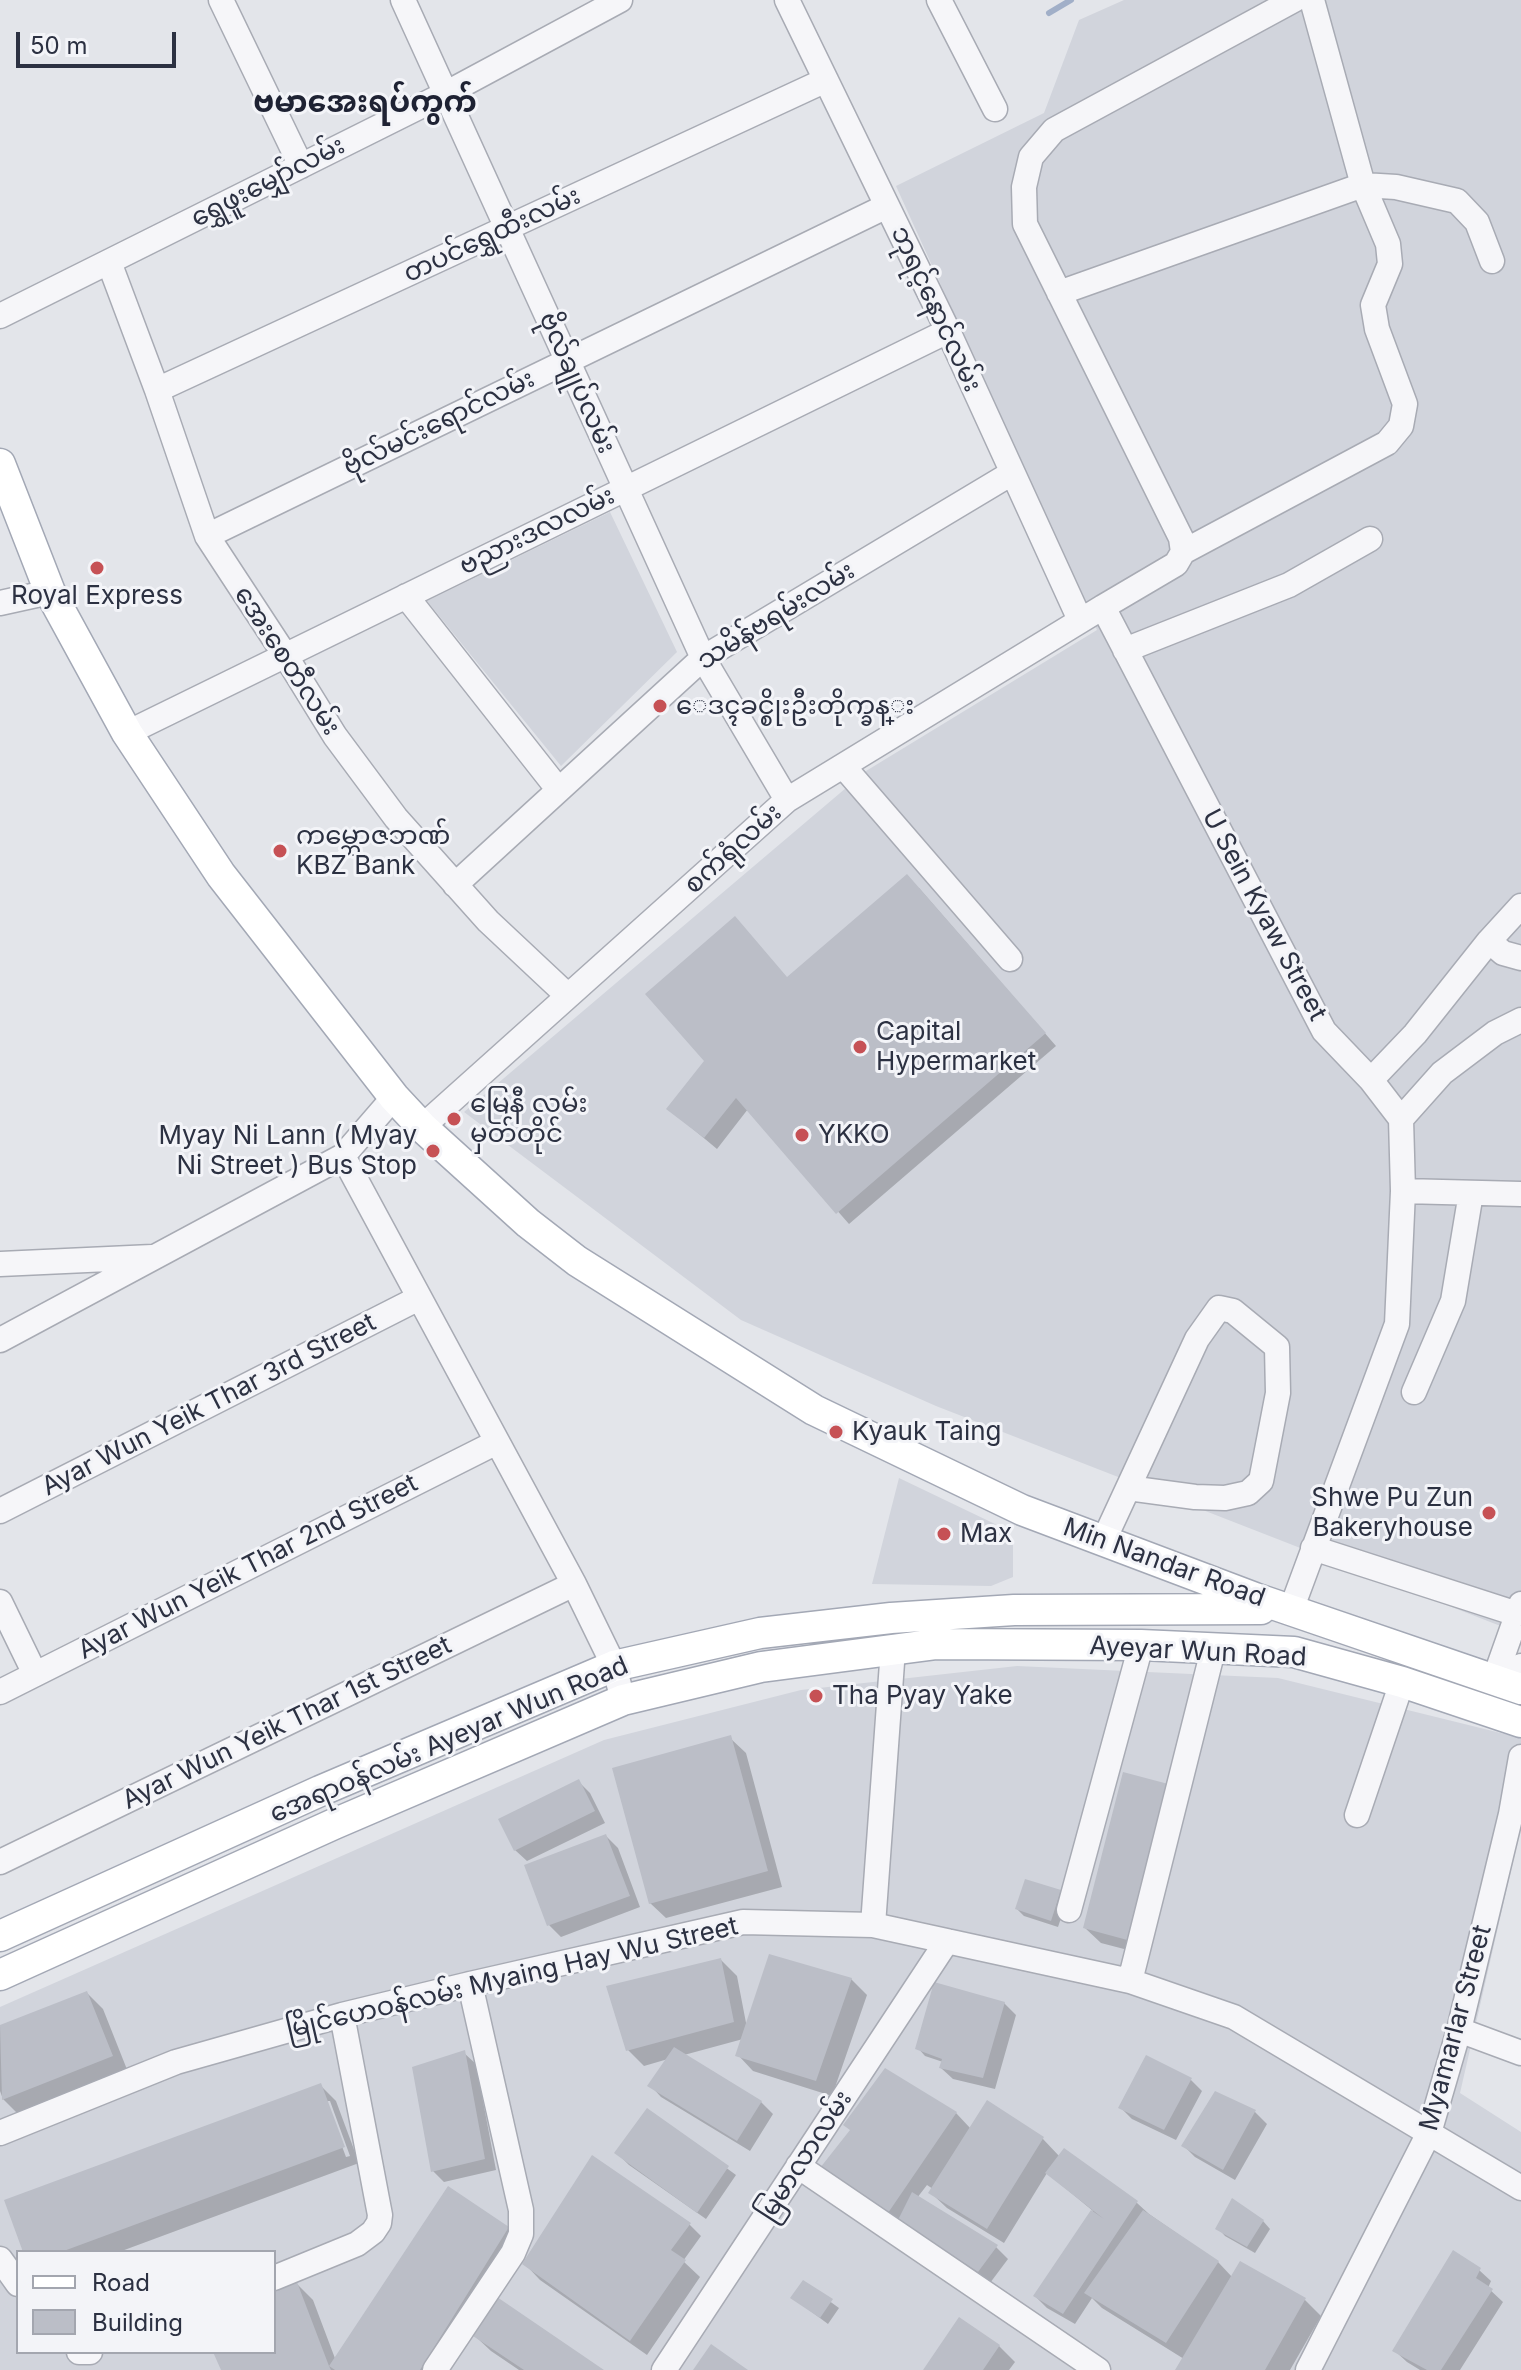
<!DOCTYPE html>
<html>
<head>
<meta charset="utf-8">
<style>
  body { margin:0 }
  #map { position:relative; width:1521px; height:2370px; overflow:hidden; background:#e3e5ea; font-family:Inter,sans-serif }
  canvas { display:block }
  .legend { position:absolute; left:16px; top:2250px; width:260px; height:104px; box-sizing:border-box; background:#f3f4f8; border:2px solid #a3a6af; margin:0; padding:10px 14px; list-style:none; font-size:24px; color:#2c3142 }
  .legend li { display:flex; align-items:center; gap:16px; height:40px }
  .legend b { width:40px; border:2px solid #a3a6af }
  .scale { position:absolute; left:16px; top:32px; width:160px; height:36px; box-sizing:border-box; border:4px solid #2c3142; border-top:0; padding-left:10px; font-size:24px; line-height:28px; white-space:nowrap; color:#2c3142; -webkit-text-stroke:6px #f3f4f8; paint-order:stroke }
</style>
</head>
<body>
<div id="map">
<canvas width="1521" height="2370"></canvas>
<ul class="legend">
<li><b style="height:10px;background:#fff"></b>Road</li>
<li><b style="height:22px;background:#bbbec7"></b>Building</li>
</ul>
<div class="scale">50 m</div>
</div>
<script>
const c = document.querySelector('canvas').getContext('2d');
c.lineJoin = 'round';
function fill(path, color) {
  c.fillStyle = color;
  c.fill(path, 'evenodd');
}
function shape(rows) {
  const path = new Path2D();
  for (const r of rows) {
    path.moveTo(r[0], r[1]);
    for (let i = 2; i < r.length; i += 2) path.lineTo(r[i], r[i + 1]);
  }
  return path;
}
function trace(path, color, width, dash) {
  c.strokeStyle = color;
  c.lineWidth = width;
  c.lineCap = dash ? 'butt' : 'round';
  c.setLineDash(dash || []);
  c.stroke(path);
}
function label(font, color, halo, rows, align = 'center') {
  c.font = font + ' Inter,"Noto Sans Myanmar",sans-serif';
  c.lineWidth = 6;
  c.setLineDash([]);
  c.textBaseline = 'middle';
  c.strokeStyle = halo;
  c.fillStyle = color;
  for (const [text, x, y, turn = 0] of rows) {
    c.save();
    c.translate(x, y);
    c.rotate((+turn || 0) * Math.PI / 180);
    c.textAlign = isNaN(turn) ? turn : align;
    if (halo) c.strokeText(text, 0, 0);
    c.fillText(text, 0, 0);
    c.restore();
  }
}
fill(shape([
  [1124,0,1521,0,1521,1634,936,1406,741,1320,464,1112,866,771,1097,630,896,186,1044,113,1079,20],
  [610,512,677,652,561,766,427,601],
  [899,1478,995,1524,1013,1544,1013,1577,991,1586,872,1584],
  [1017,1666,1278,1678,1521,1738,1521,1827,1460,2093,1521,2132,1521,2370,0,2370,0,2007,604,1740,801,1690],
  [18,2252,274,2252,274,2352,18,2352]
]), '#d1d4dc');
fill(shape([
  [919,888,1056,1046,849,1224,748,1109,717,1149,669,1109,706,1061,788,979],
  [730,1738,746,1753,782,1887,666,1918,650,1903],
  [1124,1775,1147,1955,1101,1943,1085,1928],
  [578,1781,590,1793,605,1823,527,1861,515,1850],
  [606,1836,618,1848,640,1907,561,1937,549,1925,527,1866],
  [1060,1892,1067,1900,1058,1927,1024,1916,1017,1909],
  [721,1960,737,1976,747,2028,851,1979,867,1995,832,2096,753,2071,738,2055,743,2039,684,2055,761,2102,773,2114,750,2151,661,2097,650,2085,668,2059,644,2066,628,2050],
  [87,1993,103,2009,128,2072,19,2115,3,2099,0,2091,0,2027],
  [1004,2003,1016,2015,995,2089,953,2079,941,2068,943,2062,925,2056,918,2048],
  [464,2053,476,2064,496,2170,444,2182,433,2171],
  [1190,2079,1202,2091,1176,2140,1132,2119,1120,2107],
  [320,2085,336,2101,359,2163,119,2252,25,2252],
  [325,2101,330,2101,350,2156,346,2157],
  [1216,2093,1255,2112,1267,2124,1235,2180,1195,2157,1184,2146],
  [956,2113,971,2129,1043,2139,1060,2157,1065,2151,1137,2203,1149,2214,1218,2262,1233,2278,1241,2264,1305,2300,1321,2316,1290,2370,1178,2370,1184,2359,1102,2308,1092,2298,1075,2324,1047,2308,1035,2296,1093,2211,1047,2173,1004,2243,947,2208,931,2193,933,2189,927,2185,917,2198,996,2247,1008,2259,990,2283,835,2180],
  [617,2153,706,2153,736,2175,706,2219,629,2165],
  [1263,2221,1270,2229,1255,2253,1225,2236,1218,2228],
  [689,2224,701,2236,683,2261,700,2277,647,2355,540,2280,525,2264],
  [508,2228,523,2244,446,2370,223,2370,215,2352,274,2352,274,2294,297,2284,313,2300,336,2361],
  [1479,2270,1491,2281,1488,2288,1503,2302,1460,2370,1420,2370,1407,2362,1395,2351],
  [803,2282,839,2308,828,2324,793,2298],
  [475,2336,600,2370,519,2370,491,2351],
  [999,2346,1015,2362,1009,2370,925,2370]
]), '#0003');
trace(shape([
  [1049,13,1071,0]
]), '#a1afc8', 6);
fill(shape([
  [907,874,1046,1033,836,1214,736,1098,704,1138,666,1109,704,1061,645,994,735,916,787,977],
  [731,1735,768,1871,649,1904,612,1768],
  [1123,1772,1172,1785,1131,1941,1083,1928],
  [579,1779,595,1811,514,1851,498,1819],
  [606,1834,630,1896,547,1926,524,1865],
  [1025,1879,1061,1890,1051,1921,1015,1909],
  [769,1954,852,1978,816,2081,735,2056],
  [721,1958,734,2022,626,2051,606,1986],
  [934,1982,1005,2002,983,2078,939,2068,942,2059,915,2049],
  [87,1991,113,2056,2,2100,0,2025],
  [674,2047,762,2101,737,2141,647,2086],
  [465,2050,485,2159,431,2172,412,2067],
  [1146,2055,1192,2078,1164,2130,1118,2108],
  [885,2068,957,2112,888,2213,820,2168,850,2130,843,2125],
  [321,2083,345,2147,61,2252,23,2252,4,2200],
  [1215,2091,1256,2110,1223,2170,1181,2146],
  [987,2100,1044,2137,987,2229,928,2193],
  [647,2108,729,2166,697,2213,614,2153],
  [1064,2148,1138,2201,1063,2314,1033,2296,1091,2210,1104,2219,1045,2173],
  [592,2155,691,2223,671,2250,686,2260,630,2341,522,2264],
  [448,2186,509,2227,420,2370,335,2370,329,2366,331,2370,221,2370,213,2352,274,2352,274,2292,297,2282,329,2366],
  [912,2192,998,2245,978,2272,898,2220],
  [1232,2198,1264,2220,1247,2247,1215,2229],
  [1143,2210,1219,2261,1166,2343,1084,2293],
  [1453,2250,1481,2268,1476,2278,1493,2289,1441,2370,1427,2370,1392,2351],
  [1240,2261,1306,2298,1265,2370,1175,2370],
  [803,2280,833,2299,820,2318,790,2298],
  [497,2297,604,2370,524,2370,473,2336],
  [959,2317,1000,2345,983,2370,923,2370],
  [711,2344,748,2370,693,2370]
]), '#bbbec7');
const minor = shape([
  [221,0,301,166],
  [403,0,703,658,787,800],
  [787,0,948,331,1080,620],
  [939,0,995,109],
  [109,262,157,390,207,536,285,655,335,736,396,818,488,921,568,996],
  [1059,293,1363,185,1396,187,1457,201,1477,222,1492,261],
  [0,316,447,93,620,0],
  [157,390,826,80],
  [207,536,887,206],
  [1183,552,1387,443,1401,426,1405,404,1377,329,1373,305,1390,264,1388,244,1363,185,1312,0],
  [406,596,558,789],
  [0,603,50,592],
  [1103,607,1176,564,1183,552,1181,538,1025,224,1024,187,1031,157,1054,130,1294,0],
  [1125,650,1289,585,1370,539],
  [127,733,948,331],
  [844,767,1010,959],
  [455,885,703,658,1012,473],
  [1489,941,1503,953,1521,958],
  [1371,1080,1415,1034,1489,941,1521,906],
  [1401,1119,1442,1073,1495,1033,1521,1020],
  [422,1127,787,800,1103,607,1324,1031,1371,1080,1401,1119,1403,1191,1397,1324,1291,1610],
  [343,1156,574,1584,614,1666,623,1700],
  [1403,1191,1521,1194],
  [0,1264,152,1257],
  [0,1340,343,1156,394,1097],
  [1414,1392,1453,1301,1471,1193],
  [0,1511,419,1298],
  [1103,1542,1197,1339,1219,1308,1233,1311,1277,1347,1278,1393,1261,1481,1248,1493,1225,1498,1195,1497,1128,1488],
  [1313,1548,1517,1614],
  [0,1602,35,1674],
  [1494,1680,1521,1604],
  [1514,1686,1521,1666],
  [0,1692,497,1442],
  [1357,1815,1402,1682],
  [0,1862,574,1584],
  [1069,1910,1141,1645],
  [873,1925,893,1649],
  [1130,1981,1213,1650],
  [1459,2030,1521,2053],
  [0,2133,176,2062,342,2015,470,1984,743,1922,873,1925,1130,1981,1234,2017,1521,2188],
  [798,2166,1098,2370],
  [0,2259,18,2284],
  [274,2278,357,2244,373,2232,379,2223,380,2215,342,2015],
  [79,2352,90,2352],
  [435,2370,513,2253,521,2234,521,2210,470,1984],
  [664,2370,947,1941],
  [1308,2370,1429,2133,1459,2030,1511,1814,1521,1757]
]);
const major = shape([
  [0,464,50,592,127,733,221,875,394,1097,422,1127,528,1223,577,1261,814,1410,1022,1510,1255,1598,1521,1689],
  [0,1936,320,1791,614,1666,760,1633,891,1618,1014,1610,1261,1609],
  [0,1975,334,1824,623,1700,761,1667,937,1644,1141,1645,1294,1652,1402,1682,1521,1722]
]);
trace(minor, '#a8abb4', 27);
trace(major, '#a3a8b5', 33);
trace(minor, '#f6f6f9', 24);
trace(major, '#fff', 30);
for (const [x, y, r, color] of [
  [97,568,8,"#c65155"],
  [660,706,8,"#c65155"],
  [280,851,8,"#c65155"],
  [860,1047,8,"#c65155"],
  [454,1119,8,"#c65155"],
  [802,1135,8,"#c65155"],
  [433,1151,8,"#c65155"],
  [836,1432,8,"#c65155"],
  [1489,1513,8,"#c65155"],
  [944,1534,8,"#c65155"],
  [816,1696,8,"#c65155"]
]) {
  const dot = new Path2D();
  dot.arc(x, y, r, 0, 2 * Math.PI);
  c.fillStyle = color;
  c.fill(dot);
  trace(dot, '#f3f4f8', 3);
}
label('26px', '#2c3142', '#f3f4f8', [
  ["ရွှေဖူးမျှော်လမ်း",268,182,-27],
  ["တပင်ရွှေထီးလမ်း",492,235,-25],
  ["ဘုရင့်နောင်လမ်း",936,309,65],
  ["ဗိုလ်ချုပ်လမ်း",577,383,66],
  ["ဗိုလ်မင်းရောင်လမ်း",439,423,-26],
  ["ဗညားဒလလမ်း",537,531,-26],
  ["သမိန်ဗရမ်းလမ်း",776,616,-32],
  ["အေးစေတီလမ်း",287,661,57],
  ["စက်ရုံလမ်း",733,849,-42],
  ["U Sein Kyaw Street",1264,915,62],
  ["Ayar Wun Yeik Thar 3rd Street",209,1405,-27],
  ["Min Nandar Road",1164,1563,20],
  ["Ayar Wun Yeik Thar 2nd Street",248,1567,-27],
  ["Ayeyar Wun Road",1198,1652,3],
  ["Ayar Wun Yeik Thar 1st Street",287,1723,-26],
  ["အေရာဝန်လမ်း Ayeyar Wun Road",449,1740,-23],
  ["မြိုင်ဟေဝန်လမ်း Myaing Hay Wu Street",512,1978,-13],
  ["Myamarlar Street",1456,2028,-75],
  ["မြမာလာလမ်း",805,2156,-57]
]);
label('26px', '#2c3142', '#f3f4f8', [
  ["Royal Express",97,596,"center"],
  ["ေဒၚခင္စိုးဦးတိုက္ခန္း",676,706],
  ["ကမ္ဘောဇဘဏ်",296,836],
  ["KBZ Bank",296,866],
  ["Capital",876,1032],
  ["Hypermarket",876,1062],
  ["မြေနီ လမ်း",470,1104],
  ["မှတ်တိုင်",470,1134],
  ["YKKO",818,1135],
  ["Myay Ni Lann ( Myay",417,1136,"right"],
  ["Ni Street ) Bus Stop",417,1166,"right"],
  ["Kyauk Taing",852,1432],
  ["Shwe Pu Zun",1473,1498,"right"],
  ["Bakeryhouse",1473,1528,"right"],
  ["Max",960,1534],
  ["Tha Pyay Yake",832,1696]
], 'left');
label('bold 30px', '#1e2233', '#f3f4f8', [
  ["ဗမာအေးရပ်ကွက်",365,103]
]);
</script>
</body>
</html>
